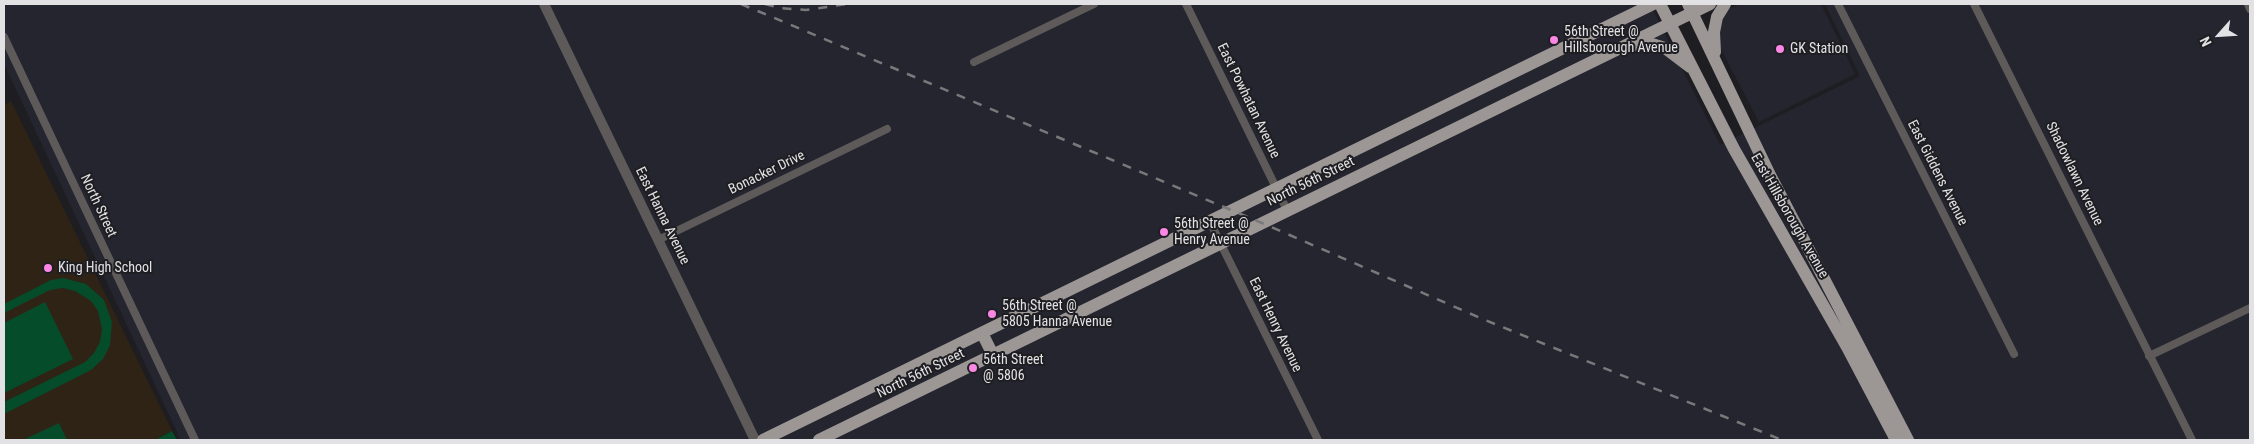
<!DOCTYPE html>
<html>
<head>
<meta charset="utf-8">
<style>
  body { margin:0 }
  #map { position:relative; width:2254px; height:444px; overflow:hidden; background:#1e1e22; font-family:"Roboto Condensed",sans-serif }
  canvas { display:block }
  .frame { position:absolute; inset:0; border:5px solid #e2e2e5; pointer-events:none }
  .north { position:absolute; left:2194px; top:10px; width:50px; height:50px; -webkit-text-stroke:4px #1e1e22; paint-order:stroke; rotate:244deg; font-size:14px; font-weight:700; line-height:20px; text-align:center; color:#e2e2e5 }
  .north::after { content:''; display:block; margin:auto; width:18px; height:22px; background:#e2e2e5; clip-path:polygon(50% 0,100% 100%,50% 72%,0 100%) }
</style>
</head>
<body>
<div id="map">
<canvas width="2254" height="444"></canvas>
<div class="frame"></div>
<div class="north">N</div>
</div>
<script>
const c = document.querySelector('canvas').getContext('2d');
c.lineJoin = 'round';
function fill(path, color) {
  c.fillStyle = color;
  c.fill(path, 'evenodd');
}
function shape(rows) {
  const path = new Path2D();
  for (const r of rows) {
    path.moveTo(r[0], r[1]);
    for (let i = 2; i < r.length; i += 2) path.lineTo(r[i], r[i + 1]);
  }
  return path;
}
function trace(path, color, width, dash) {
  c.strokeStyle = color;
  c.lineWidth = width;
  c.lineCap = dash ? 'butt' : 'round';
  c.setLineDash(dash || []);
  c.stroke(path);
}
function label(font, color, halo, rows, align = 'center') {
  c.font = font + ' "Roboto Condensed",sans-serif';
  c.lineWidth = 4;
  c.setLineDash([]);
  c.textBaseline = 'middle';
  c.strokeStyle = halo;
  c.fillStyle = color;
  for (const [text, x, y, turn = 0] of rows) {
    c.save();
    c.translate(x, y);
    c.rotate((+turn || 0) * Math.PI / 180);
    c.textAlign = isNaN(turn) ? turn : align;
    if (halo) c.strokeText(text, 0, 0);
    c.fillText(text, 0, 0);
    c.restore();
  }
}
fill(shape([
  [4,4,1650,4,1720,145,1860,76,1825,4,2250,4,2250,440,181,440,4,64],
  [1740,4,1821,4,1855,74,1759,122,1719,45,1720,26,1729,9]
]), '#25252f');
fill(shape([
  [11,101,172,431,155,440,4,440,4,105]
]), '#2f2315');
fill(shape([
  [63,278,86,284,104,300,112,322,110,345,103,359,91,370,4,414,4,402,85,362,94,353,100,342,102,329,98,311,91,301,75,291,63,288,50,290,4,313,4,304,51,280],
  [45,302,73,359,4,393,4,323],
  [59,423,67,440,23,440],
  [172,431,177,440,155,440]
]), '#054c2b');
trace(shape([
  [1186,4,1287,210],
  [1838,4,2014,354],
  [1974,4,2192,440],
  [2248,4,2250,9],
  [4,37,195,440],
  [974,62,1094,4],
  [1210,222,1318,440],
  [658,240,887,129],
  [2149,356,2250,308]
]), '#5d5a59', 8);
trace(shape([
  [544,4,755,440]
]), '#5d5a59', 10);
trace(shape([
  [1660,4,1734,149,1847,347,1896,440],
  [1688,4,1770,175,1908,440],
  [1632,45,1652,44,1665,48,1690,67],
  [1715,52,1714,32,1717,17,1725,4],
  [982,333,993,355],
  [763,440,1653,4],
  [819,440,1710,4]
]), '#9c9795', 12);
trace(shape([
  [741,4,1262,223,1485,320,1782,440],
  [765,4,780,8,806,10,847,4]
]), '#79797c', 2.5, [9, 9]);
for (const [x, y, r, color] of [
  [1554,40,5,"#fb87e5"],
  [1780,49,5,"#fb87e5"],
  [1164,232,5,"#fb87e5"],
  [48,268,5,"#fb87e5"],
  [992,314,5,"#fb87e5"],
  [973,368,5,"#fb87e5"]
]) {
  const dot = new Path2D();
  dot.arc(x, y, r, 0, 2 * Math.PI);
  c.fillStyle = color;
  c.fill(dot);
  trace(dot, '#1e1e22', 2);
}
label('14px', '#e2e2e5', '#1e1e22', [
  ["56th Street @",1564,32],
  ["Hillsborough Avenue",1564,48],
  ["GK Station",1790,49],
  ["56th Street @",1174,224],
  ["Henry Avenue",1174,240],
  ["King High School",58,268],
  ["56th Street @",1002,306],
  ["5805 Hanna Avenue",1002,322],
  ["56th Street",983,360],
  ["@ 5806",983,376]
], 'left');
label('14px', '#e2e2e5', '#1e1e22', [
  ["East Powhatan Avenue",1248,101,64],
  ["Bonacker Drive",767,173,-26],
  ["East Giddens Avenue",1937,173,63],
  ["Shadowlawn Avenue",2074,174,64],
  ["North 56th Street",1311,182,-26],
  ["North Street",98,206,65],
  ["East Hanna Avenue",662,216,64],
  ["East Hillsborough Avenue",1789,216,60],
  ["East Henry Avenue",1275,325,64],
  ["North 56th Street",921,374,-26]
]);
</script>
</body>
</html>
